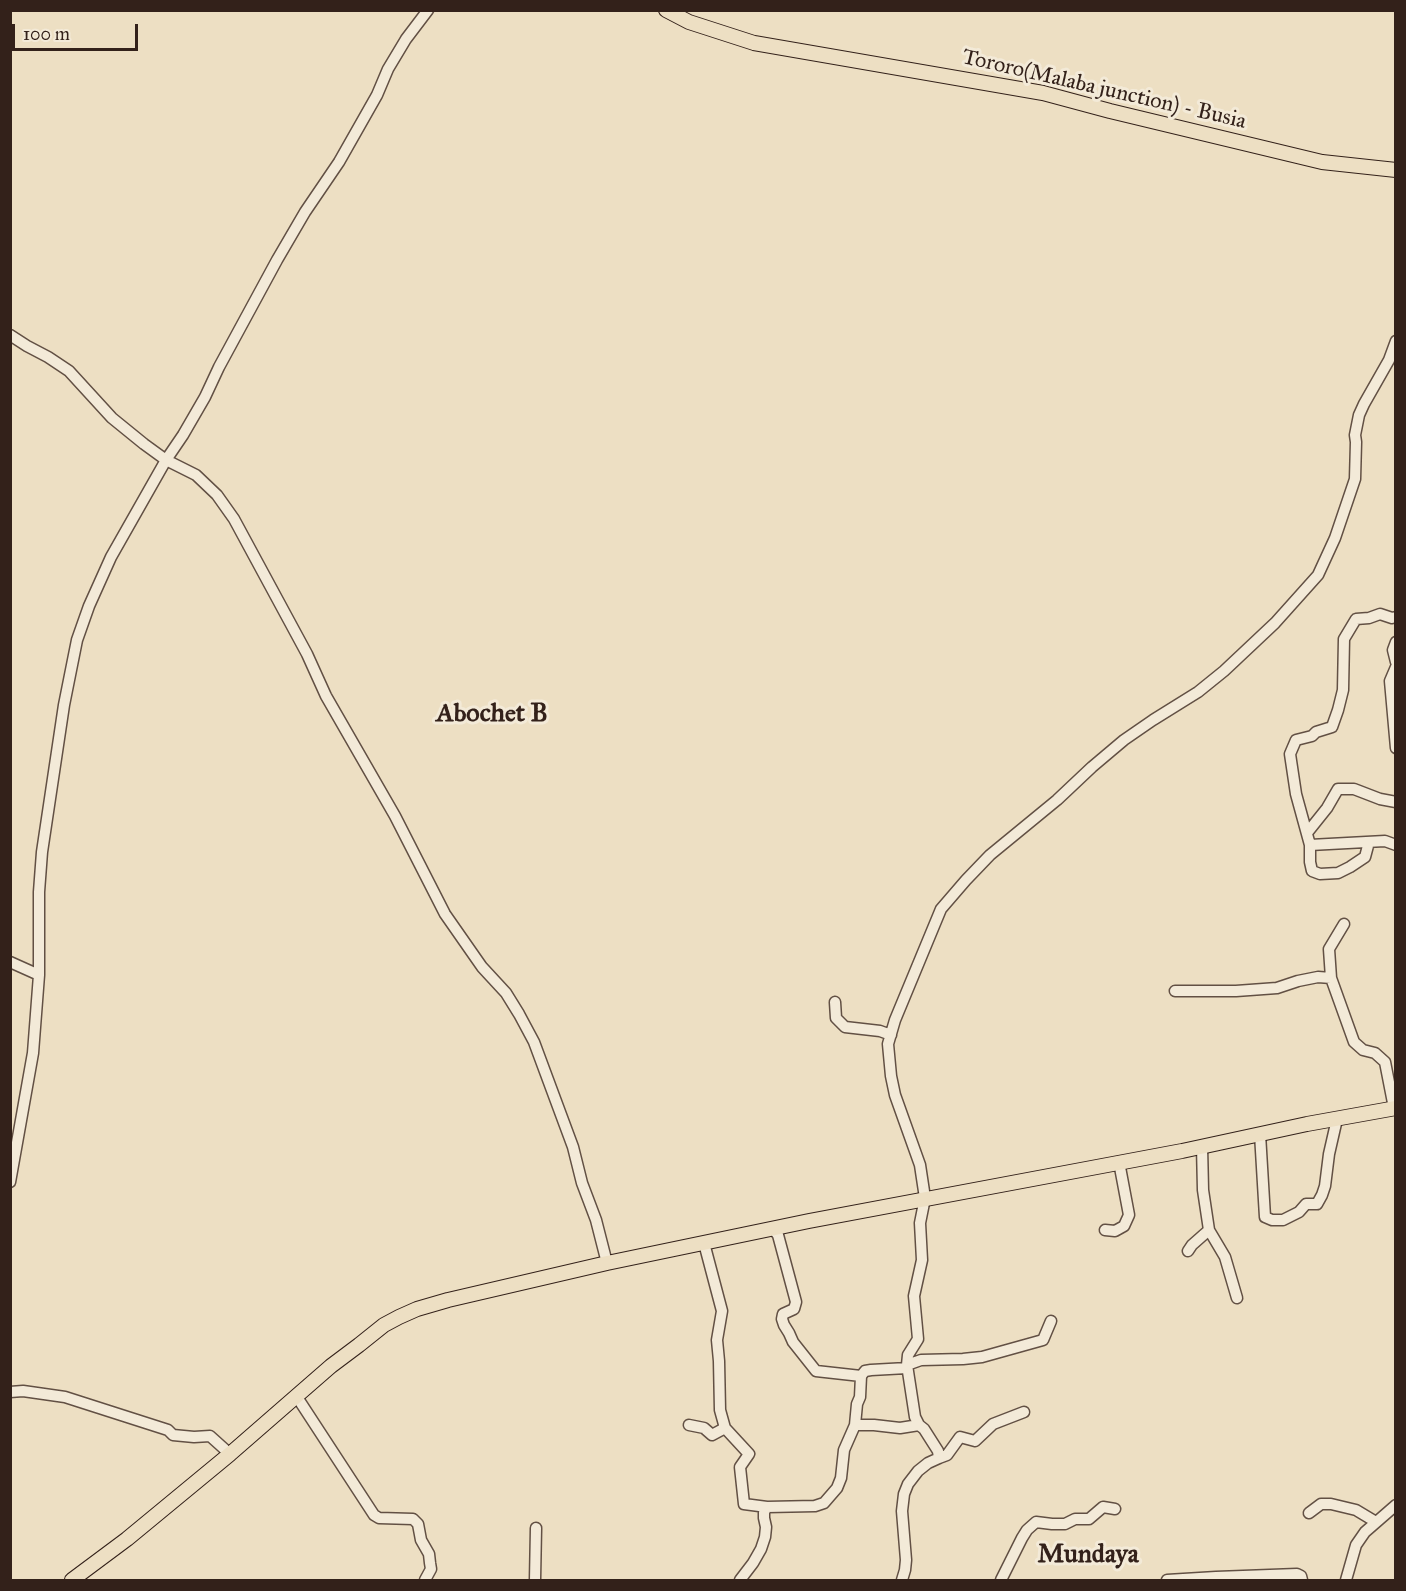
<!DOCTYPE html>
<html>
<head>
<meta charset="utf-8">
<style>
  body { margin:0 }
  #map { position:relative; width:1406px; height:1591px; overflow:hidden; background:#eddfc3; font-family:"IM FELL Great Primer",serif }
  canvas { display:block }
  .frame { position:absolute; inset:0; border:12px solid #33211a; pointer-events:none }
  .scale { position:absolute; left:12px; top:24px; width:126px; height:27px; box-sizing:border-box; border:3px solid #33211a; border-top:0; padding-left:8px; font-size:18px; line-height:21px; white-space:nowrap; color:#33211a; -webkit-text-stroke:4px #f3ead8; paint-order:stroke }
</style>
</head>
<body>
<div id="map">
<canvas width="1406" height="1591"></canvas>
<div class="frame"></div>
<div class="scale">100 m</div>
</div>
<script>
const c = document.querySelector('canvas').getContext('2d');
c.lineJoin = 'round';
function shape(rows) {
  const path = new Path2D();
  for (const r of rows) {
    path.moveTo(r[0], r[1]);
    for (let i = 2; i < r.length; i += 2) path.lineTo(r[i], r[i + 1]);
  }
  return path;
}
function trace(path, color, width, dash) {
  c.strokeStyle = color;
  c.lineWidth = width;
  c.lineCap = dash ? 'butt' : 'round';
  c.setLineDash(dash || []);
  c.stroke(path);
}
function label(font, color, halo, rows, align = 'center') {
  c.font = font + ' "IM FELL Great Primer",serif';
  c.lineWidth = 6;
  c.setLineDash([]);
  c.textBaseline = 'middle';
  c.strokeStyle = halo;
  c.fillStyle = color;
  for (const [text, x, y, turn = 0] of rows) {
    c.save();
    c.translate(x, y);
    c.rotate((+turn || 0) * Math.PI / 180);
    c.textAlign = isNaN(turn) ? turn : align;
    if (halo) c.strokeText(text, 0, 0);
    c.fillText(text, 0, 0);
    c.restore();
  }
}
const minor = shape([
  [10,335,27,346,48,357,69,371,112,418,144,444,166,460,196,475,217,495,234,519,307,654,326,696,395,816,445,914,482,967,506,993,519,1014,534,1042,573,1147,582,1183,596,1220,607,1263],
  [1396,642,1393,650,1396,662],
  [1396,667,1390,681,1396,748],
  [1307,833,1327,808,1338,789,1354,789,1380,799,1396,802],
  [1369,842,1365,857,1350,867,1338,873,1320,874,1312,871,1310,862,1310,845,1296,794,1290,754,1296,740,1312,736,1316,732,1332,727,1338,710,1343,690,1344,639,1356,619,1369,618,1380,614,1392,618,1396,617],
  [1310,845,1385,841,1396,845],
  [1344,924,1329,949,1331,978,1354,1042,1363,1050,1375,1053,1385,1062,1394,1108],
  [10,962,39,975],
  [1175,991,1236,991,1277,988,1298,981,1318,977,1331,978],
  [835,1002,836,1018,845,1027,880,1031,891,1035],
  [1260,1134,1265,1217,1272,1220,1283,1220,1299,1212,1306,1204,1317,1204,1322,1195,1325,1186,1329,1154,1337,1119],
  [1202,1146,1203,1190,1209,1230,1225,1257,1237,1298],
  [10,1182,33,1053,39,975,39,892,42,852,64,705,77,640,89,606,111,557,166,460,183,435,205,397,219,367,277,260,305,212,339,162,377,95,388,69,406,39,428,10],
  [773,1229,778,1235,796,1302,794,1309,783,1314,782,1319,784,1325,789,1333,793,1342,816,1371,861,1376,865,1371,871,1370,907,1368],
  [1105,1230,1115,1231,1124,1226,1129,1215,1119,1162],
  [704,1243,722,1311,717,1340,719,1361,720,1410,725,1428,749,1454,740,1467,744,1504,767,1507,815,1506,824,1503,837,1488,841,1478,844,1450,855,1425,857,1404,860,1397,861,1376],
  [1188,1251,1192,1245,1209,1230],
  [907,1365,921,1360,963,1359,982,1357,1043,1340,1051,1321],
  [10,1392,23,1391,65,1397,168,1430,173,1435,194,1437,210,1436,230,1454],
  [297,1397,374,1515,379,1518,413,1519,418,1524,421,1540,429,1554,430,1563,431,1569,425,1580],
  [689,1425,704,1428,712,1435,725,1428],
  [855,1425,874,1425,900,1428,919,1425,924,1429,938,1451,939,1458,928,1463,918,1471,908,1484,904,1494,902,1511,906,1560,905,1570,902,1580],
  [919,1425,915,1417,907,1365,908,1355,918,1339,914,1296,922,1260,920,1223,925,1198,920,1165,895,1095,891,1076,888,1044,895,1020,941,909,966,880,990,855,1057,800,1092,767,1124,740,1153,720,1198,692,1224,671,1275,623,1318,575,1335,538,1355,479,1356,442,1355,435,1359,415,1364,404,1389,360,1396,341],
  [939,1458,947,1455,960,1437,975,1441,993,1424,1024,1412],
  [1309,1513,1321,1504,1331,1504,1356,1510,1376,1522],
  [535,1580,536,1528],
  [740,1580,753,1563,761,1549,765,1537,766,1527,764,1518,764,1512,767,1507],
  [1001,1580,1022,1538,1027,1530,1036,1522,1052,1524,1065,1524,1075,1519,1089,1519,1103,1507,1115,1509],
  [1167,1580,1216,1577,1297,1574,1301,1576,1302,1580],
  [1346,1580,1356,1545,1365,1532,1396,1505]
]);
const major = shape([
  [666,10,689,22,754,43,1043,93,1110,111,1322,162,1396,170],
  [72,1580,127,1539,230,1454,331,1366,359,1345,384,1325,399,1317,417,1309,448,1300,607,1263,809,1221,1182,1151,1307,1124,1396,1108]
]);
trace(minor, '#625044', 13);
trace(major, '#33211a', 16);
trace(minor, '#f3ead8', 10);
trace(major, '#eddfc3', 14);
label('22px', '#33211a', '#f3ead8', [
  ["Tororo(Malaba junction) - Busia",1104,90,13]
]);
label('bold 26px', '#33211a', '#f3ead8', [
  ["Abochet B",492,715],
  ["Mundaya",1088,1556]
]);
</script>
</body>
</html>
